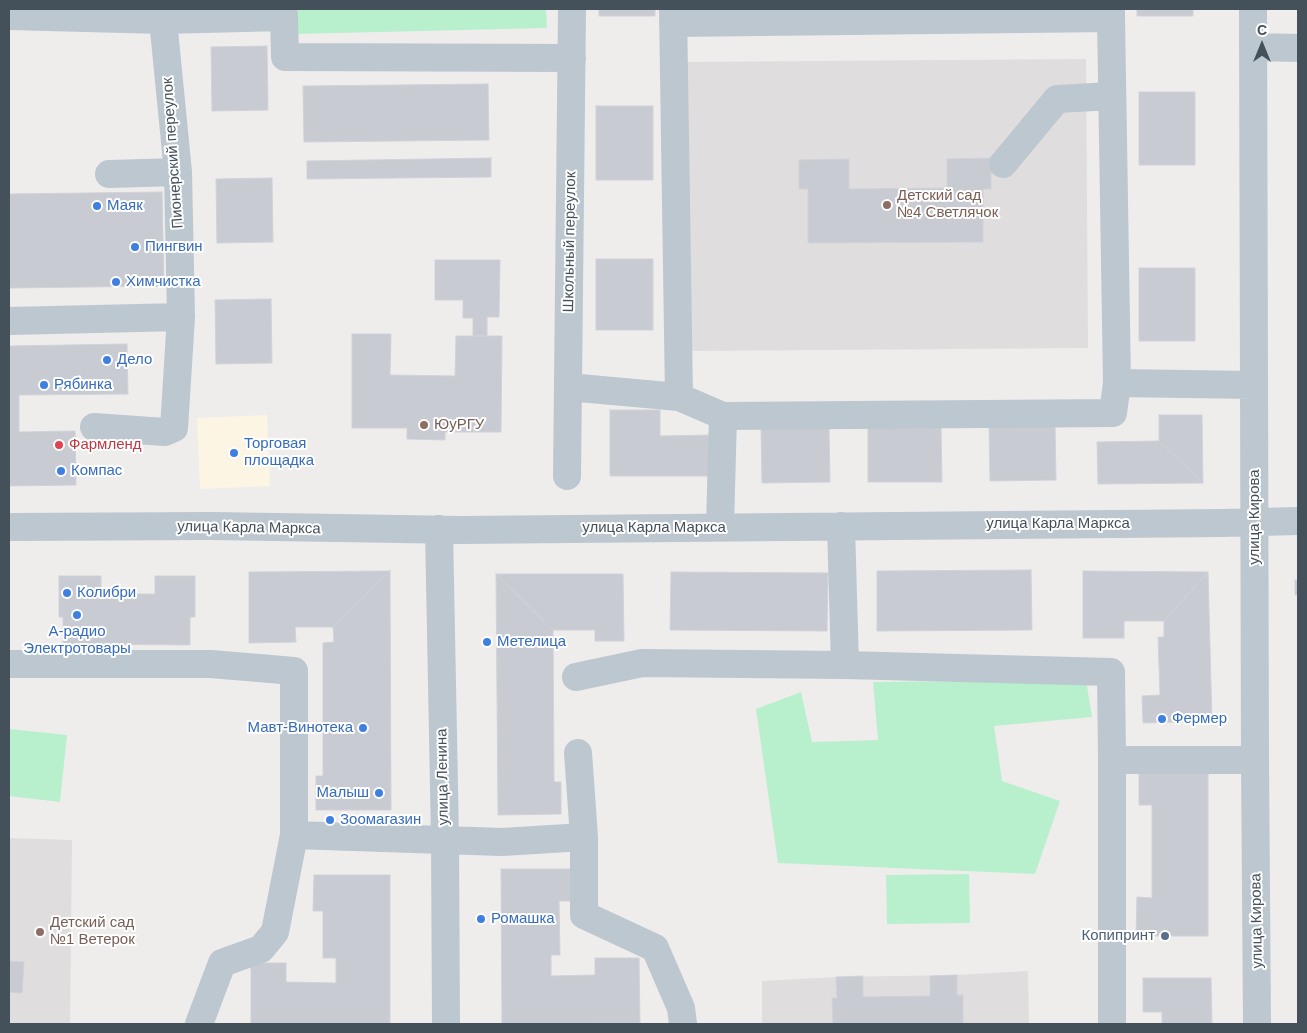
<!DOCTYPE html>
<html>
<head>
<meta charset="utf-8">
<style>
  body { margin:0 }
  #map { position:relative; width:1307px; height:1033px; overflow:hidden; background:#efecec; font-family:Helvetica,sans-serif }
  canvas { display:block }
  .frame { position:absolute; inset:0; border:10px solid #44505a; pointer-events:none }
  .north { position:absolute; left:1237px; top:20px; width:50px; height:50px; -webkit-text-stroke:4px #fff; paint-order:stroke; rotate:0deg; font-size:14px; font-weight:700; line-height:20px; text-align:center; color:#44505a }
  .north::after { content:''; display:block; margin:auto; width:18px; height:22px; background:#44505a; clip-path:polygon(50% 0,100% 100%,50% 72%,0 100%) }
</style>
</head>
<body>
<div id="map">
<canvas width="1307" height="1033"></canvas>
<div class="frame"></div>
<div class="north">С</div>
</div>
<script>
const c = document.querySelector('canvas').getContext('2d');
c.lineJoin = 'round';
function fill(path, color) {
  c.fillStyle = color;
  c.fill(path, 'evenodd');
}
function shape(rows) {
  const path = new Path2D();
  for (const r of rows) {
    path.moveTo(r[0], r[1]);
    for (let i = 2; i < r.length; i += 2) path.lineTo(r[i], r[i + 1]);
  }
  return path;
}
function trace(path, color, width, dash) {
  c.strokeStyle = color;
  c.lineWidth = width;
  c.lineCap = dash ? 'butt' : 'round';
  c.setLineDash(dash || []);
  c.stroke(path);
}
function label(font, color, halo, rows, align = 'center') {
  c.font = font + ' Helvetica,sans-serif';
  c.lineWidth = 4;
  c.setLineDash([]);
  c.textBaseline = 'middle';
  c.strokeStyle = halo;
  c.fillStyle = color;
  for (const [text, x, y, turn = 0] of rows) {
    c.save();
    c.translate(x, y);
    c.rotate((+turn || 0) * Math.PI / 180);
    c.textAlign = isNaN(turn) ? turn : align;
    if (halo) c.strokeText(text, 0, 0);
    c.fillText(text, 0, 0);
    c.restore();
  }
}
fill(shape([
  [267,415,270,486,200,489,197,418]
]), '#fcf5e4');
fill(shape([
  [1086,59,1088,348,688,351,685,62],
  [9,838,72,840,70,1024,9,1024],
  [1028,971,1029,1024,762,1024,762,981,836,977,957,975]
]), '#e0ddde');
fill(shape([
  [295,9,546,9,547,28,296,34],
  [1086,680,1092,717,994,726,1002,781,1060,801,1035,874,778,863,756,709,801,692,812,742,878,740,873,682],
  [9,729,67,735,60,802,9,796],
  [969,874,970,923,887,924,886,875]
]), '#b8f0ce');
const building = shape([
  [599,9,655,9,655,16,599,16,599,9],
  [1137,9,1193,9,1193,16,1137,16,1137,9],
  [267,46,268,110,212,111,211,47,267,46],
  [488,84,489,140,304,142,303,86,488,84],
  [1139,92,1195,92,1195,165,1139,165,1139,92],
  [596,106,653,106,653,180,596,180,596,106],
  [491,158,491,177,307,179,307,161,491,158],
  [991,158,991,189,983,189,983,242,808,243,808,189,799,189,799,160,849,159,849,189,947,188,947,159,991,158],
  [272,178,273,242,217,243,216,179,272,178],
  [162,192,164,286,9,288,9,194,162,192],
  [596,259,653,259,653,330,596,330,596,259],
  [435,260,500,260,499,317,487,317,487,336,473,336,473,318,463,318,463,300,435,300,435,260],
  [1139,268,1195,268,1195,341,1139,341,1139,268],
  [271,299,272,363,216,364,215,300,271,299],
  [352,334,391,334,390,375,455,376,456,336,502,336,501,432,445,432,445,440,407,439,407,428,352,428,352,334],
  [127,344,128,394,19,395,19,432,75,431,76,485,9,486,9,346,127,344],
  [610,410,660,410,660,436,713,435,713,476,610,476,610,410],
  [1159,415,1202,415,1203,483,1159,441,1159,415],
  [1055,424,1056,480,990,481,989,425,1055,424],
  [868,426,941,426,942,482,868,482,868,426],
  [829,427,830,482,762,483,761,428,829,427],
  [1159,441,1203,483,1098,484,1097,442,1159,441],
  [1031,570,1032,630,877,631,877,571,1031,570],
  [390,571,333,627,295,627,296,642,249,643,249,572,390,571],
  [390,571,391,810,316,810,316,776,323,776,323,643,334,642,333,627,390,571],
  [1083,571,1208,572,1164,621,1124,621,1124,638,1083,638,1083,571],
  [671,572,828,573,827,631,670,630,671,572],
  [1208,572,1212,721,1143,723,1142,696,1160,695,1158,637,1164,637,1164,621,1208,572],
  [496,574,623,574,624,641,595,641,595,630,553,630,496,574],
  [496,574,553,630,554,782,561,782,561,814,498,815,496,574],
  [59,576,101,576,101,594,155,594,155,576,195,576,195,617,190,617,190,645,63,644,63,617,59,617,59,576],
  [1295,580,1298,580,1298,595,1295,595,1295,580],
  [1139,771,1208,771,1208,936,1136,936,1137,897,1152,898,1152,805,1139,805,1139,771],
  [501,869,571,869,571,901,559,901,560,955,551,955,551,976,595,975,595,958,639,958,640,1023,502,1024,501,869],
  [314,875,390,875,390,1024,251,1024,251,963,286,963,286,982,336,983,336,958,323,958,323,911,313,911,314,875],
  [9,961,24,962,22,993,9,992,9,961],
  [957,975,957,995,963,995,963,1024,833,1024,832,998,837,998,836,977,863,976,863,997,930,996,930,976,957,975],
  [1143,978,1211,978,1212,1024,1162,1024,1162,1012,1143,1012,1143,978]
]);
fill(building, '#c9cbd2');
trace(building, '#d0d2d9', 1);
trace(shape([
  [673,9,679,397],
  [1253,9,1255,760,1257,1024],
  [9,16,163,20],
  [284,17,285,57,572,58],
  [673,23,1111,18,1111,9],
  [1253,47,1298,48],
  [1003,164,1057,99,1112,96],
  [109,174,178,172],
  [9,321,181,317],
  [1117,383,1254,385],
  [568,387,679,397,723,416,720,527],
  [723,416,1113,413,1117,383,1111,18],
  [94,427,165,432,174,428,181,317,178,172,163,20,284,17,283,9],
  [567,476,572,9],
  [841,526,845,665,1111,672,1112,760],
  [9,527,212,526,461,530,1223,523,1298,521],
  [439,529,445,839,446,1024],
  [9,664,211,664,294,671,294,835],
  [576,677,642,663,845,665],
  [578,753,584,837],
  [199,1024,222,963,261,949,275,932,294,835,502,842,584,837,584,915,655,948,681,1008,683,1024],
  [1112,1024,1112,760,1255,760]
]), '#bcc7d0', 28);
for (const [x, y, r, color] of [
  [887,205,5,"#8d6e63"],
  [97,206,5,"#3f7fe0"],
  [135,247,5,"#3f7fe0"],
  [116,282,5,"#3f7fe0"],
  [107,360,5,"#3f7fe0"],
  [44,385,5,"#3f7fe0"],
  [424,425,5,"#8d6e63"],
  [59,445,5,"#e0444e"],
  [234,453,5,"#3f7fe0"],
  [61,471,5,"#3f7fe0"],
  [67,593,5,"#3f7fe0"],
  [77,615,5,"#3f7fe0"],
  [487,642,5,"#3f7fe0"],
  [1162,719,5,"#3f7fe0"],
  [363,728,5,"#3f7fe0"],
  [379,793,5,"#3f7fe0"],
  [330,820,5,"#3f7fe0"],
  [481,919,5,"#3f7fe0"],
  [40,932,5,"#8d6e63"],
  [1165,936,5,"#5c6f8a"]
]) {
  const dot = new Path2D();
  dot.arc(x, y, r, 0, 2 * Math.PI);
  c.fillStyle = color;
  c.fill(dot);
  trace(dot, '#fff', 2);
}
label('15px', '#44505a', '#fff', [
  ["Пионерский переулок",173,153,-94],
  ["Школьный переулок",570,242,-89],
  ["улица Кирова",1255,517,-90],
  ["улица Карла Маркса",1058,524],
  ["улица Карла Маркса",249,528,1],
  ["улица Карла Маркса",654,528],
  ["улица Ленина",443,777,-91],
  ["улица Кирова",1257,921,-91]
]);
label('15px', '#785e54', '#fff', [
  ["Детский сад",897,196],
  ["№4 Светлячок",897,213],
  ["ЮуРГУ",434,425],
  ["Детский сад",50,923],
  ["№1 Ветерок",50,940]
], 'left');
label('15px', '#366cbe', '#fff', [
  ["Маяк",107,206],
  ["Пингвин",145,247],
  ["Химчистка",126,282],
  ["Дело",117,360],
  ["Рябинка",54,385],
  ["Торговая",244,444],
  ["площадка",244,461],
  ["Компас",71,471],
  ["Колибри",77,593],
  ["А-радио",77,632,"center"],
  ["Электротовары",77,649,"center"],
  ["Метелица",497,642],
  ["Фермер",1172,719],
  ["Мавт-Винотека",353,728,"right"],
  ["Малыш",369,793,"right"],
  ["Зоомагазин",340,820],
  ["Ромашка",491,919]
], 'left');
label('15px', '#be3a42', '#fff', [
  ["Фармленд",69,445]
], 'left');
label('15px', '#4e5e75', '#fff', [
  ["Копипринт",1155,936]
], 'right');
</script>
</body>
</html>
